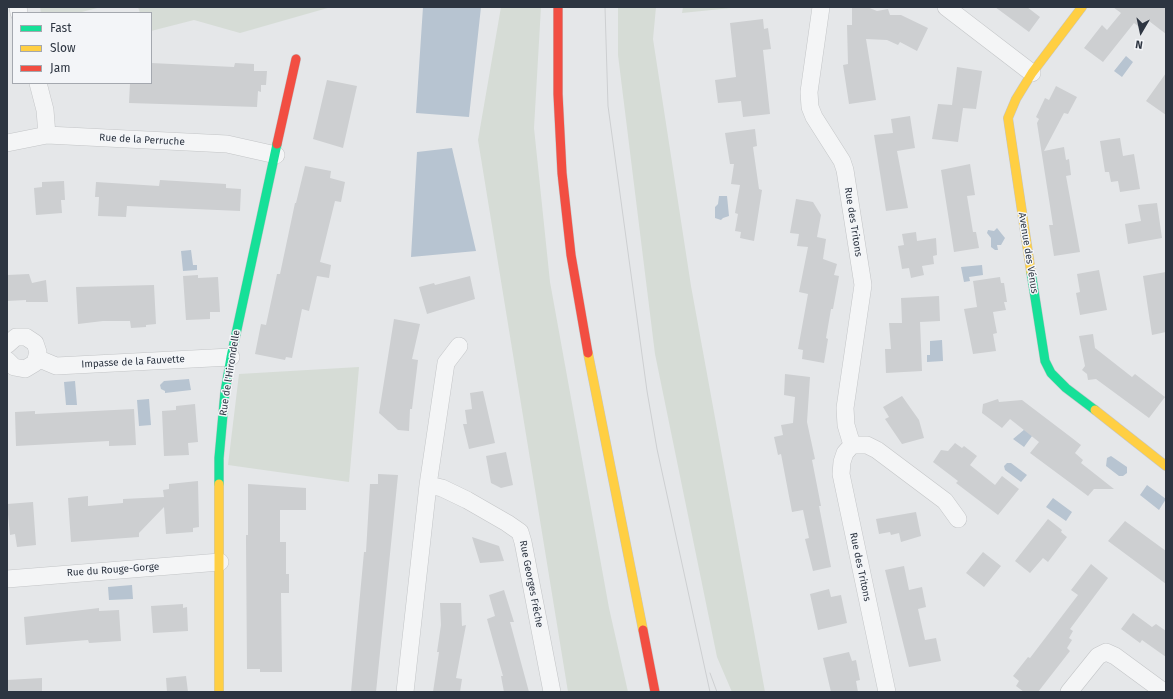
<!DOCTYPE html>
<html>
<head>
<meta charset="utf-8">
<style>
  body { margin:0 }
  #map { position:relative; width:1173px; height:699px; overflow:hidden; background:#e5e7e9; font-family:"Fira Sans",sans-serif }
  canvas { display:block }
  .frame { position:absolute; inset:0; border:8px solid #2d3541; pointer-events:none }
  .legend { position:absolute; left:12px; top:12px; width:140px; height:72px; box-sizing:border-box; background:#f3f5f8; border:1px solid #a4a8af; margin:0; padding:5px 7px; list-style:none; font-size:12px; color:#2d3541 }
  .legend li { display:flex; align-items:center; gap:8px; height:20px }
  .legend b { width:20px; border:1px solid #a4a8af }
  .north { position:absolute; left:1121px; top:12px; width:40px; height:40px; -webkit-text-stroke:3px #f3f5f8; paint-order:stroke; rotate:189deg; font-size:11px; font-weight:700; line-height:16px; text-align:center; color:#2d3541 }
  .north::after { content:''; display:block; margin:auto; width:14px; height:18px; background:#2d3541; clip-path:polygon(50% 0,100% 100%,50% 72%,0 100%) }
</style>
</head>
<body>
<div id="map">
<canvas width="1173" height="699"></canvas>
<div class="frame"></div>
<ul class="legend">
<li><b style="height:5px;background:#16e098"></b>Fast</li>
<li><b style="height:5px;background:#ffcf43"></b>Slow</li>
<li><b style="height:5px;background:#f24e42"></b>Jam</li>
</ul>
<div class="north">N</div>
</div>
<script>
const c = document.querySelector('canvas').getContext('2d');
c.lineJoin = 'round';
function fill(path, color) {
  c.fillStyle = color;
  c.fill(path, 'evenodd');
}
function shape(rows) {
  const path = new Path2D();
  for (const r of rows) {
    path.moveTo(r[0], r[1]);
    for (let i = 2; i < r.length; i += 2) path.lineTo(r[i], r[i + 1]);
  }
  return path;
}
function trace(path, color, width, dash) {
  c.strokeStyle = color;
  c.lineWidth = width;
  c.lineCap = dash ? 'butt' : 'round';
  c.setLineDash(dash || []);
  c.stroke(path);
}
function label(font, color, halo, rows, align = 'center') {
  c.font = font + ' "Fira Sans",sans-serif';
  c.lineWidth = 3;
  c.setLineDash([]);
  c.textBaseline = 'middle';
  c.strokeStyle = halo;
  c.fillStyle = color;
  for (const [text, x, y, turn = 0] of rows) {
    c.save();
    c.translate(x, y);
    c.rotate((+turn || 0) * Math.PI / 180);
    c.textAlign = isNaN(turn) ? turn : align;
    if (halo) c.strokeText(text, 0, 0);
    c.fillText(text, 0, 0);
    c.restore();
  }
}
fill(shape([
  [40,7,101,7,78,13,41,13],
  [138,7,331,7,240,33,194,20,151,31,151,13,140,13],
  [501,7,541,7,534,128,550,282,609,608,628,692,568,692,478,140],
  [618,7,656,7,653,39,691,286,765,692,732,692,717,657,655,354,618,55],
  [683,7,741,7,682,13],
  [359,367,349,482,228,465,239,374]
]), '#d6dcd6');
fill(shape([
  [423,7,481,7,469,117,416,113],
  [1126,56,1133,62,1122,77,1114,71],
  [452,148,476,251,411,257,417,152],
  [719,196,727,196,729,216,723,218,721,220,715,218,715,207,718,204],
  [997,228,1005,238,1001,245,997,245,998,250,995,250,991,247,991,238,987,233,988,230,994,231],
  [191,250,193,265,197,265,197,270,183,271,181,251],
  [982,265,983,275,969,277,970,281,964,282,961,267],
  [942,340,943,361,927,362,927,355,930,355,930,341],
  [189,379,191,390,165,393,165,391,161,389,160,385,164,381],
  [75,381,77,405,66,405,64,382],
  [149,399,151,425,139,426,137,400],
  [1031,424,1035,432,1024,447,1013,439],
  [1111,456,1127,467,1127,473,1123,476,1119,476,1106,466,1107,458],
  [1007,463,1011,463,1027,475,1021,482,1005,470,1004,466],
  [1147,485,1166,499,1159,510,1140,495],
  [1053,498,1072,512,1066,521,1046,507],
  [132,585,133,599,109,600,108,587]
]), '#b7c4d1');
fill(shape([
  [852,7,867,7,877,11,888,9,890,15,901,15,928,28,917,51,900,42,898,45,887,40,866,39,876,100,849,104,843,65,848,64,847,25,852,25],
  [995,7,1027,7,1040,17,1029,32],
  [1113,7,1166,7,1166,34,1149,21,1142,29,1134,23,1103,62,1084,48,1102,25,1107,30,1121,13],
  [763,19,764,29,768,28,771,49,763,50,770,114,743,117,741,101,718,103,715,80,736,77,730,23],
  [151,63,234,67,235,63,254,64,254,71,267,71,266,85,261,85,261,92,258,91,257,107,129,103,130,83,151,83],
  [957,67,982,71,976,109,963,108,958,142,932,139,938,104,952,105],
  [1166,73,1166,115,1146,101],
  [327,80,357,86,343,148,313,139],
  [1056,86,1077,97,1068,114,1064,113,1044,151,1064,147,1066,160,1069,159,1071,175,1066,176,1080,252,1054,256,1049,225,1053,225,1037,123,1039,119,1036,117,1045,98,1049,100],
  [910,116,915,148,897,151,908,208,886,211,874,135,893,133,891,119],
  [755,129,757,146,753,147,759,189,762,190,754,241,740,238,741,232,735,231,738,214,735,213,740,185,731,184,734,164,730,164,725,133],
  [1120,138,1123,156,1134,154,1140,189,1120,192,1118,181,1111,182,1109,172,1105,172,1100,141],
  [970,164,975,195,967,196,973,232,976,232,979,248,954,252,941,170],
  [305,166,331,171,330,178,345,182,341,202,335,201,320,262,331,265,329,278,317,276,309,311,302,309,292,358,286,357,285,360,255,354,261,324,266,325,277,274,280,274,295,203,296,203],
  [160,180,226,184,226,188,241,189,240,211,127,206,126,217,98,216,99,197,95,197,96,182,159,186],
  [64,181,65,200,61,200,62,213,36,215,34,188,42,187,42,182],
  [796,199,813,202,821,215,817,237,826,239,823,259,837,264,834,275,839,276,833,309,831,309,826,338,828,339,824,363,802,359,803,350,798,349,808,294,799,292,808,247,797,246,799,234,790,233],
  [1157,203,1162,238,1128,244,1125,224,1141,221,1138,205],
  [916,232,917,241,936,238,937,255,933,256,934,264,922,266,924,275,911,278,909,268,902,269,898,246,904,245,902,234],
  [1099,270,1107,310,1080,315,1076,293,1080,292,1077,274],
  [1166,272,1166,332,1152,335,1143,276],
  [29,274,32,283,46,280,48,302,26,302,26,300,7,301,7,275],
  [198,275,198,278,218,277,220,312,210,312,210,319,186,320,183,276],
  [470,276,475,299,427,314,419,287,434,283,435,285],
  [1000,277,1001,283,1004,283,1007,302,1004,302,1006,310,993,312,997,333,993,334,996,351,973,354,964,309,977,307,973,281],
  [154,285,156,324,146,325,146,327,131,328,130,321,103,321,78,324,76,287],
  [939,296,940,321,920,322,922,371,886,373,885,349,891,349,889,323,902,323,901,298],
  [394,319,420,324,412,359,418,360,412,409,410,409,409,431,398,430,379,413],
  [1093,334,1095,348,1132,377,1135,374,1165,397,1149,418,1096,379,1088,380,1087,374,1082,370,1085,366,1079,336],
  [785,374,810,377,807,422,815,459,812,460,821,506,819,506,831,567,813,571,805,539,809,538,803,510,792,512,781,454,778,455,774,437,783,435,781,425,793,423,795,397,784,395],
  [483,391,495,443,469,449,463,424,467,424,465,410,472,409,470,393],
  [902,396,919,420,924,438,902,444,885,419,889,417,883,407],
  [998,399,999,402,1022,400,1072,438,1081,445,1075,453,1083,460,1081,463,1114,489,1094,489,1088,496,1030,453,1039,442,1010,419,1002,428,982,413,983,404],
  [195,404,198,442,188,443,189,455,164,456,162,411,176,410,176,406],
  [134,409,136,445,109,446,109,441,16,446,15,412,35,411,35,414],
  [955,443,962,448,964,446,977,456,970,465,995,485,1002,476,1019,489,998,515,956,483,958,481,933,462,941,450,948,451],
  [506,452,513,485,501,488,491,483,486,456],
  [378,474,398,475,376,692,351,692,364,552,366,552,370,484,378,484],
  [198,481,199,527,193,528,193,532,166,534,164,507,139,533,139,537,71,542,68,498,88,496,88,506,123,503,123,499,164,497,163,490,169,489,169,484],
  [248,484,306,488,306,510,280,510,280,542,286,542,286,574,289,574,289,593,281,593,282,672,260,672,260,669,247,669,246,542,246,535,248,535],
  [33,502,36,545,17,547,15,534,10,535,7,504],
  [916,512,921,536,901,542,899,533,891,535,890,532,879,534,876,519],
  [1048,519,1062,530,1061,532,1067,537,1048,562,1043,558,1030,573,1015,561],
  [1125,521,1166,551,1166,584,1108,541],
  [472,537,499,546,504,561,480,563],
  [983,552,1001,566,984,587,966,573],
  [1091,564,1108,578,1070,629,1073,631,1069,638,1072,640,1067,648,1070,651,1038,692,1024,692,1016,686,1019,681,1013,676,1028,657,1030,658,1078,595,1071,590],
  [904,566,909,590,922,587,926,607,918,609,925,640,936,638,941,661,909,667,885,570],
  [829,589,831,597,841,595,847,623,818,630,810,594],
  [504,590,514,622,510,622,529,692,504,692,501,676,503,676,487,619,495,616,489,595],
  [440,603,461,603,462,626,466,625,456,678,462,679,460,692,433,692,439,652,437,652,441,625],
  [183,604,183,608,187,607,188,631,153,633,151,606],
  [99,608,99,611,119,610,121,641,89,643,88,640,26,645,24,617],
  [1133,613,1152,627,1156,624,1166,631,1166,657,1142,640,1140,643,1121,629],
  [849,652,852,661,856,660,860,680,856,681,858,692,831,692,823,658],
  [186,676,188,692,167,692,166,678],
  [42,678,42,692,7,692,7,680]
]), '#cdcfd1');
const street = shape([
  [18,7,19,13],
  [821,7,809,92,810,107,814,117,842,161,845,170,863,285,845,408,846,425,852,445],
  [946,7,1032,73],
  [38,83,45,110,47,135],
  [7,143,47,135,227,144,276,155],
  [7,345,16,337,26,337,35,343,38,352,35,363,25,369,14,367,7,360],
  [37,358,56,366,231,357],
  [852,445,845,453,842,462,841,474,887,692],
  [852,445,867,445,877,450,945,501,958,519],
  [428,485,446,363,459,346],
  [7,579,220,562],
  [405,692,428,485,442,488,467,500,507,523,520,532,523,542,552,692],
  [1069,692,1098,656,1106,652,1115,656,1164,692]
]);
const fast = shape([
  [1031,272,1045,361,1051,373,1066,388,1095,410],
  [219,484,219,458,225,392,231,357,277,144]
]);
const slow = shape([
  [1031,272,1008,118,1016,99,1032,73,1082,7],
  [588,353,643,630],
  [1095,410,1166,466],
  [219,484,219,692]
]);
const jam = shape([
  [558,7,558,94,562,173,571,255,588,353],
  [277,144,296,59],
  [643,630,655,692]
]);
trace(street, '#c3c5c7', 18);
trace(fast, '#c3c5c7', 10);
trace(slow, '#c3c5c7', 10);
trace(jam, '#c3c5c7', 10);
trace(street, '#f4f5f6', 17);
trace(fast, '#16e098', 9);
trace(slow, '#ffcf43', 9);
trace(jam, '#f24e42', 9);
trace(shape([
  [605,7,608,106,647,391,657,449,710,692],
  [710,673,717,692]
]), '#cdcfd1', 1);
label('10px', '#2d3541', '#f3f5f8', [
  ["Rue de la Perruche",142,140,3],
  ["Rue des Tritons",853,222,81],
  ["Avenue des Vénus",1028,253,81],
  ["Impasse de la Fauvette",133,362,-3],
  ["Rue de l'Hirondelle",230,373,-81],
  ["Rue des Tritons",860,567,78],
  ["Rue du Rouge-Gorge",113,570,-4],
  ["Rue Georges Frêche",531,584,79]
]);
</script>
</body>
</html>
